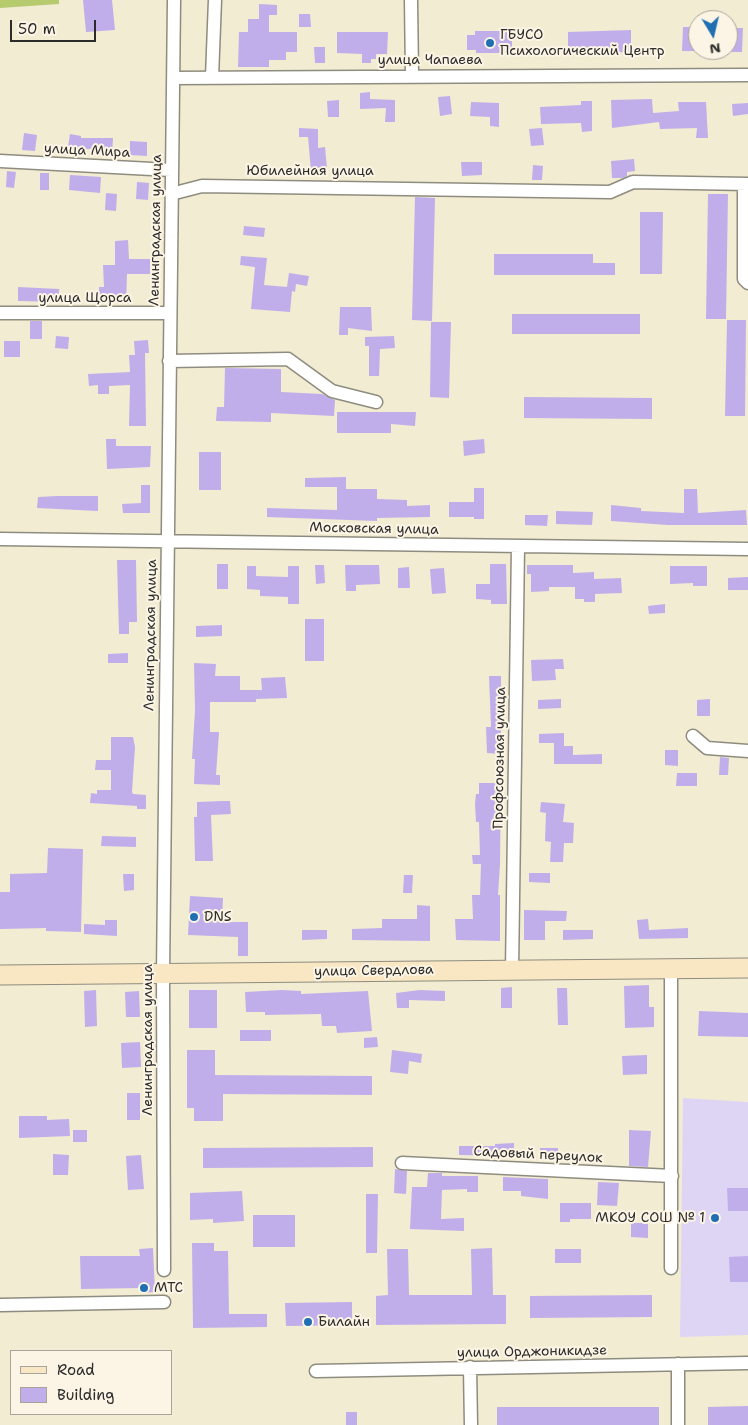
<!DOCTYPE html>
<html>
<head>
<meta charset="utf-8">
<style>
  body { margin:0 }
  #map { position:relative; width:748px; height:1425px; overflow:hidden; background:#f2ecd3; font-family:"Shantell Sans",sans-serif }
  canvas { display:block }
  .legend { position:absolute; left:10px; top:1350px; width:162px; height:65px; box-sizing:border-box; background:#fcf5e5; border:1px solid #a8a49b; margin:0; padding:6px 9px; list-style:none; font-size:15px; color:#2b2b2b }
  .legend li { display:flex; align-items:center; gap:10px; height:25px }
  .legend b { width:25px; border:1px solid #a8a49b }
  .north { position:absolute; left:688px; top:10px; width:50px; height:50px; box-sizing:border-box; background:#fcf5e5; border:1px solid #a8a49b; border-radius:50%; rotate:171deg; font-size:14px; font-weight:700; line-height:20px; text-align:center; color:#2b2b2b }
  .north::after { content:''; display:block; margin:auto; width:18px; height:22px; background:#1f6fb2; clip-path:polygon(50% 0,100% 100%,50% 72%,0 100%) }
  .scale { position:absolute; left:10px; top:20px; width:86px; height:22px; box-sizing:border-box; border:2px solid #2b2b2b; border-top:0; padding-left:6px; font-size:15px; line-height:18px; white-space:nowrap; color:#2b2b2b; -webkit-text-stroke:4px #fcf5e5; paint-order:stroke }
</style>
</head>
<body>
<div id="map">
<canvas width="748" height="1425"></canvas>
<ul class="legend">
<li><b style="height:6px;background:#f9e7c3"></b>Road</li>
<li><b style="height:14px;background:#c0aeea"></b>Building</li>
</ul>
<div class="north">N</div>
<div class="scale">50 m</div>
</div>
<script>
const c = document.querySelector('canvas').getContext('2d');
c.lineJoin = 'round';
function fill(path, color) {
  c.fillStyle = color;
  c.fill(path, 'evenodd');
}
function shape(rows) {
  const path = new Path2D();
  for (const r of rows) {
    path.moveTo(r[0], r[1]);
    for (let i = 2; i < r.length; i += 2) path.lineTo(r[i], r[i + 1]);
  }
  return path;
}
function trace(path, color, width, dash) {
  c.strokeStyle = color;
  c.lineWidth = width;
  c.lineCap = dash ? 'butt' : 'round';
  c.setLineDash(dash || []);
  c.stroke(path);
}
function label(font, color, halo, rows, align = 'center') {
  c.font = font + ' "Shantell Sans",sans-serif';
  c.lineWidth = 4;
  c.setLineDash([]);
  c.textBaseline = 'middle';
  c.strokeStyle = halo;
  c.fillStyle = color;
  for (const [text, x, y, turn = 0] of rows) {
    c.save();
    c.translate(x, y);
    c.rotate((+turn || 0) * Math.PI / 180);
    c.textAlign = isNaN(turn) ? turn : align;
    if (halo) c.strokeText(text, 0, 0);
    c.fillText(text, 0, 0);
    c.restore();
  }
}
fill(shape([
  [683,1098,748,1102,748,1335,680,1337]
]), '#ded5f5');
fill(shape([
  [0,0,59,0,59,4,0,8]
]), '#b6ca6e');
fill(shape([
  [83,0,112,0,115,30,86,32],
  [259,4,277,5,277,15,269,15,269,32,297,32,297,52,286,52,286,60,269,60,269,67,238,67,239,32,248,32,248,19,259,19],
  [299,14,310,14,311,27,299,27],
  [683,27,698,27,698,51,682,51],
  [728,28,743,28,742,52,728,52],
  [631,30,631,52,568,54,568,32],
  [475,31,512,31,512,53,476,53,476,50,467,50,467,35,475,35],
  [337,32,388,32,387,54,376,54,376,59,371,59,371,63,362,63,362,54,337,53],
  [314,47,325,47,325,63,315,63],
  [370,92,370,99,395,100,395,122,385,122,386,108,360,109,360,93],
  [450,96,452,114,440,116,438,97],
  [652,99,653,113,679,111,678,102,706,102,708,138,696,138,697,128,660,129,659,122,612,128,611,100],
  [339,100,339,117,328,117,327,101],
  [581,101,592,101,592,131,582,132,581,123,541,124,540,107,581,105],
  [471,102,499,103,499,127,490,126,490,117,470,116],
  [748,103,748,114,733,116,732,104],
  [299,128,318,129,318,148,325,147,327,168,311,171,308,137,299,137],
  [542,128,544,145,531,146,529,129],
  [24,133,37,135,35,151,22,150],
  [70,134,81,136,81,138,113,138,112,154,101,153,101,149,80,149,79,156,67,154],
  [130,141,147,142,147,156,130,155],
  [634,159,635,171,627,172,627,176,623,178,612,178,611,161],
  [461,162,482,162,482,175,462,176],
  [533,165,543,166,542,180,532,180],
  [7,171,16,172,14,188,6,187],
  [40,173,49,173,49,190,40,190],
  [70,175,101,177,100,193,69,190],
  [137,182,149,183,148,200,136,199],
  [106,193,117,194,116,211,105,210],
  [708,194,728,194,726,319,706,319],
  [415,197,435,198,432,321,412,320],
  [640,212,663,212,662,274,640,274],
  [244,226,265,228,264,237,243,235],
  [128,240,129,259,150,259,150,274,127,274,126,303,99,302,99,287,104,287,103,265,115,265,115,241],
  [494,254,593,254,593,263,615,263,615,275,494,275],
  [241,256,267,258,264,285,287,287,289,273,309,276,307,286,296,284,295,292,292,291,290,312,251,309,255,267,240,265],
  [18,287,59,289,59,302,18,301],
  [340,307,371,307,372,331,348,328,348,335,339,335],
  [512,314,640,314,640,334,512,334],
  [727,320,746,320,745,416,725,416],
  [30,321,42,321,42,339,30,339],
  [431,322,451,322,449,398,430,397],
  [56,336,69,337,68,349,55,348],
  [394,336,395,348,380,349,379,376,369,376,369,346,365,346,365,337],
  [148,340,149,353,145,353,146,426,129,426,130,385,109,386,109,394,98,394,98,385,89,386,88,374,130,372,129,355,135,355,134,341],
  [4,341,20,341,20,357,4,357],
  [225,368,281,369,281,392,322,394,335,400,334,416,271,413,271,422,216,421,217,407,224,407],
  [524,397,652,398,652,419,524,418],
  [337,412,416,412,415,426,391,424,391,433,337,433],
  [106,439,116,439,116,446,151,446,150,467,107,469],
  [484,439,485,453,464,456,463,441],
  [199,452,221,452,221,490,199,490],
  [346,477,346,489,377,489,377,499,407,500,407,506,430,505,430,517,377,518,377,521,267,517,267,508,337,510,337,487,305,487,305,478],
  [141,485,150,485,150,513,123,513,122,504,141,503],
  [474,488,484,488,484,519,474,519,474,517,449,517,449,502,474,502],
  [684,489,697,489,698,513,746,510,747,525,668,525,611,521,611,505,641,508,641,511,684,513],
  [57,496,98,496,98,511,37,508,38,497],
  [556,511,593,512,592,525,556,524],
  [525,515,548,515,547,526,525,525],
  [117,560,136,560,137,622,129,622,129,634,119,634],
  [217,564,228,564,228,589,217,589],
  [490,564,506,564,507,604,491,604,491,600,476,599,476,584,490,584],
  [315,565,324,565,325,583,316,584],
  [345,565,379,565,380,584,356,585,356,591,346,591],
  [527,565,573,565,573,573,594,572,594,579,621,578,622,593,595,594,595,602,584,602,584,599,575,599,575,587,549,587,549,591,531,592,531,574,527,574],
  [247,566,256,566,256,576,288,577,288,566,299,566,299,604,288,604,288,597,260,596,260,590,247,589],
  [670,566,707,566,707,586,693,586,693,583,670,584],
  [409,567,410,588,398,588,398,568],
  [444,568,446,593,432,594,430,569],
  [748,577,748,590,728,590,728,578],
  [665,604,665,613,649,614,648,606],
  [305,619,324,619,324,661,305,661],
  [222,625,222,636,196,637,196,626],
  [128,653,128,663,108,663,108,654],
  [563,659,564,669,555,669,556,680,532,681,531,660],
  [194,663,216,664,215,676,240,676,240,690,262,690,261,678,285,677,287,698,256,699,256,702,210,702,210,732,219,732,216,775,220,775,220,785,194,784,195,759,192,759,195,710],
  [489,676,501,676,501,754,487,753,486,727,491,727],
  [561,699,561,708,538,709,538,700],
  [710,699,710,716,697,716,697,700],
  [564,733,564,746,573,746,573,755,602,754,602,764,554,764,554,743,539,743,539,734],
  [111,737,133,737,135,747,132,792,133,794,146,795,146,809,137,809,137,806,90,803,91,793,97,794,97,790,111,790,111,770,95,770,96,760,111,760],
  [665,750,678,750,678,766,665,765],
  [720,757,729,758,728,775,719,775],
  [677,773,697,773,697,786,676,786],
  [479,783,501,783,500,864,498,895,500,895,500,941,456,940,455,919,473,919,472,895,480,895,481,864,473,864,472,855,480,855,479,822,476,822,475,804,476,794,479,794],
  [222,801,230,801,231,814,211,815,213,861,195,861,194,817,197,817,197,802],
  [541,802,565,804,563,822,574,823,573,843,564,843,563,862,550,862,551,842,545,841,546,813,540,812],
  [102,836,136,837,136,847,101,846],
  [48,848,83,849,81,932,46,931,46,928,0,929,0,892,10,892,10,874,47,873],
  [529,873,550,873,550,883,529,882],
  [123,874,134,874,134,890,124,891],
  [404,875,413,875,412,893,403,893],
  [190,896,223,898,222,922,248,922,248,956,238,956,238,937,188,935],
  [417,905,430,906,430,941,352,940,352,929,382,928,382,919,417,919],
  [524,910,567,911,566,921,545,921,545,940,524,940],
  [648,919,649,930,688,928,688,938,639,939,637,920],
  [105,920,117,920,117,936,84,934,84,924,105,925],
  [302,930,327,930,327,939,302,940],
  [563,930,593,930,593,939,563,940],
  [649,985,649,1007,654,1007,654,1027,625,1028,624,986],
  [512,987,512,1008,501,1008,501,988],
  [557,988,567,988,568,1025,558,1025],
  [96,990,97,1026,85,1027,84,991],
  [189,990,217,990,217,1028,189,1028],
  [282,990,301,991,301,994,368,991,372,1031,337,1033,336,1026,322,1026,321,1014,265,1015,265,1012,246,1012,245,992],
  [420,990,445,991,445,1001,409,1000,409,1008,397,1008,396,993],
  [139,991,140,1017,126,1017,125,992],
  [699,1011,748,1013,748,1037,698,1036],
  [240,1030,271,1030,271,1041,240,1041],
  [377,1037,378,1047,364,1048,364,1038],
  [140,1042,141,1067,122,1068,121,1043],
  [187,1050,215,1050,215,1075,372,1076,372,1095,223,1094,223,1121,194,1121,194,1108,187,1108],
  [392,1050,422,1054,421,1063,409,1061,408,1074,390,1072],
  [647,1055,647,1074,623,1075,622,1056],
  [127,1093,140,1093,140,1120,127,1120],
  [19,1116,47,1116,47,1120,69,1119,70,1136,19,1138],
  [73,1130,87,1130,87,1142,73,1142],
  [629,1130,651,1131,648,1167,629,1166],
  [514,1143,514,1156,459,1155,459,1146,495,1146,495,1144],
  [373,1147,373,1167,203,1168,203,1148],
  [540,1148,558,1148,558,1158,540,1157],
  [53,1154,69,1155,68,1175,53,1175],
  [141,1155,144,1189,128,1190,126,1156],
  [395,1169,407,1171,406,1194,394,1193],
  [428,1173,442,1173,442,1176,478,1176,478,1192,467,1192,467,1189,442,1190,441,1219,464,1218,464,1231,410,1229,412,1187,427,1187],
  [503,1177,548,1179,548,1199,521,1196,521,1191,503,1191],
  [598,1182,619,1183,617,1206,597,1205],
  [727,1188,748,1188,748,1211,728,1211],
  [242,1191,244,1221,213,1223,213,1219,190,1220,190,1193],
  [366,1194,378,1194,377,1253,366,1253],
  [560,1203,591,1203,591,1219,570,1219,570,1222,560,1222],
  [253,1215,295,1215,295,1247,253,1247],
  [631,1223,648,1223,648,1238,631,1237],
  [192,1243,214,1243,214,1251,228,1251,229,1314,267,1314,267,1327,193,1328],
  [153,1248,155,1292,141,1293,141,1288,81,1289,80,1256,140,1256,139,1249],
  [492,1248,493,1295,506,1295,506,1324,376,1325,376,1296,388,1295,387,1249,408,1249,409,1295,472,1295,471,1249],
  [555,1249,581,1249,581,1263,555,1263],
  [748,1256,748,1282,730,1282,729,1257],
  [652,1295,652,1317,530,1318,530,1296],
  [352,1302,352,1325,286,1326,285,1303],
  [748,1406,748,1425,708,1425,708,1407],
  [497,1407,659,1407,659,1425,497,1425],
  [346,1412,357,1412,357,1425,346,1425]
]), '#c0aeea');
const street = shape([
  [411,0,412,75],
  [212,77,215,0],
  [173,78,748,75],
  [0,161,171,170],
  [744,184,744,279,748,283],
  [171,194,202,186,610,192,633,182,748,184],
  [0,313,170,313],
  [169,361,288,359,332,391,376,402],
  [0,539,748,549],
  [693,736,707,748,748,751],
  [512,970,518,546],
  [402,1163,672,1176],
  [671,1268,671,969],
  [164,1270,163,973,174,0],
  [0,1305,164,1302],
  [470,1367,471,1425],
  [316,1371,748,1363],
  [678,1425,678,1364]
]);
const secondary = shape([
  [0,975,748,968]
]);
trace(street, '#8e8c7f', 15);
trace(secondary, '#8e8c7f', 21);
trace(street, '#fff', 12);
trace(secondary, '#f9e7c3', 19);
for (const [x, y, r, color] of [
  [490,43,5,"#1f6fb2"],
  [194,917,5,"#1f6fb2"],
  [715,1218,5,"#1f6fb2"],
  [144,1288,5,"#1f6fb2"],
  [308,1322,5,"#1f6fb2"]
]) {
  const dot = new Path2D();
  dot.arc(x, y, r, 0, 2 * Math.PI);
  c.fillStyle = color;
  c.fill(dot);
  trace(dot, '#fcf5e5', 2);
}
label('14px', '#2b2b2b', '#fcf5e5', [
  ["ГБУСО",500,35],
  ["Психологический Центр",500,51],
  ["DNS",204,917],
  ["МКОУ СОШ № 1",705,1218,"right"],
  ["МТС",154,1288],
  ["Билайн",318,1322]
], 'left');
label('14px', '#2b2b2b', '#fcf5e5', [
  ["улица Чапаева",430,60],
  ["улица Мира",87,151,3],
  ["Юбилейная улица",310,171],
  ["Ленинградская улица",156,230,-89],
  ["улица Щорса",85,298],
  ["Московская улица",374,529,1],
  ["Ленинградская улица",151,635,-89],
  ["Профсоюзная улица",500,758,-89],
  ["улица Свердлова",374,971,-1],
  ["Ленинградская улица",148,1040,-90],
  ["Садовый переулок",538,1155,3],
  ["улица Орджоникидзе",532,1352,-1]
]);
</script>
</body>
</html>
